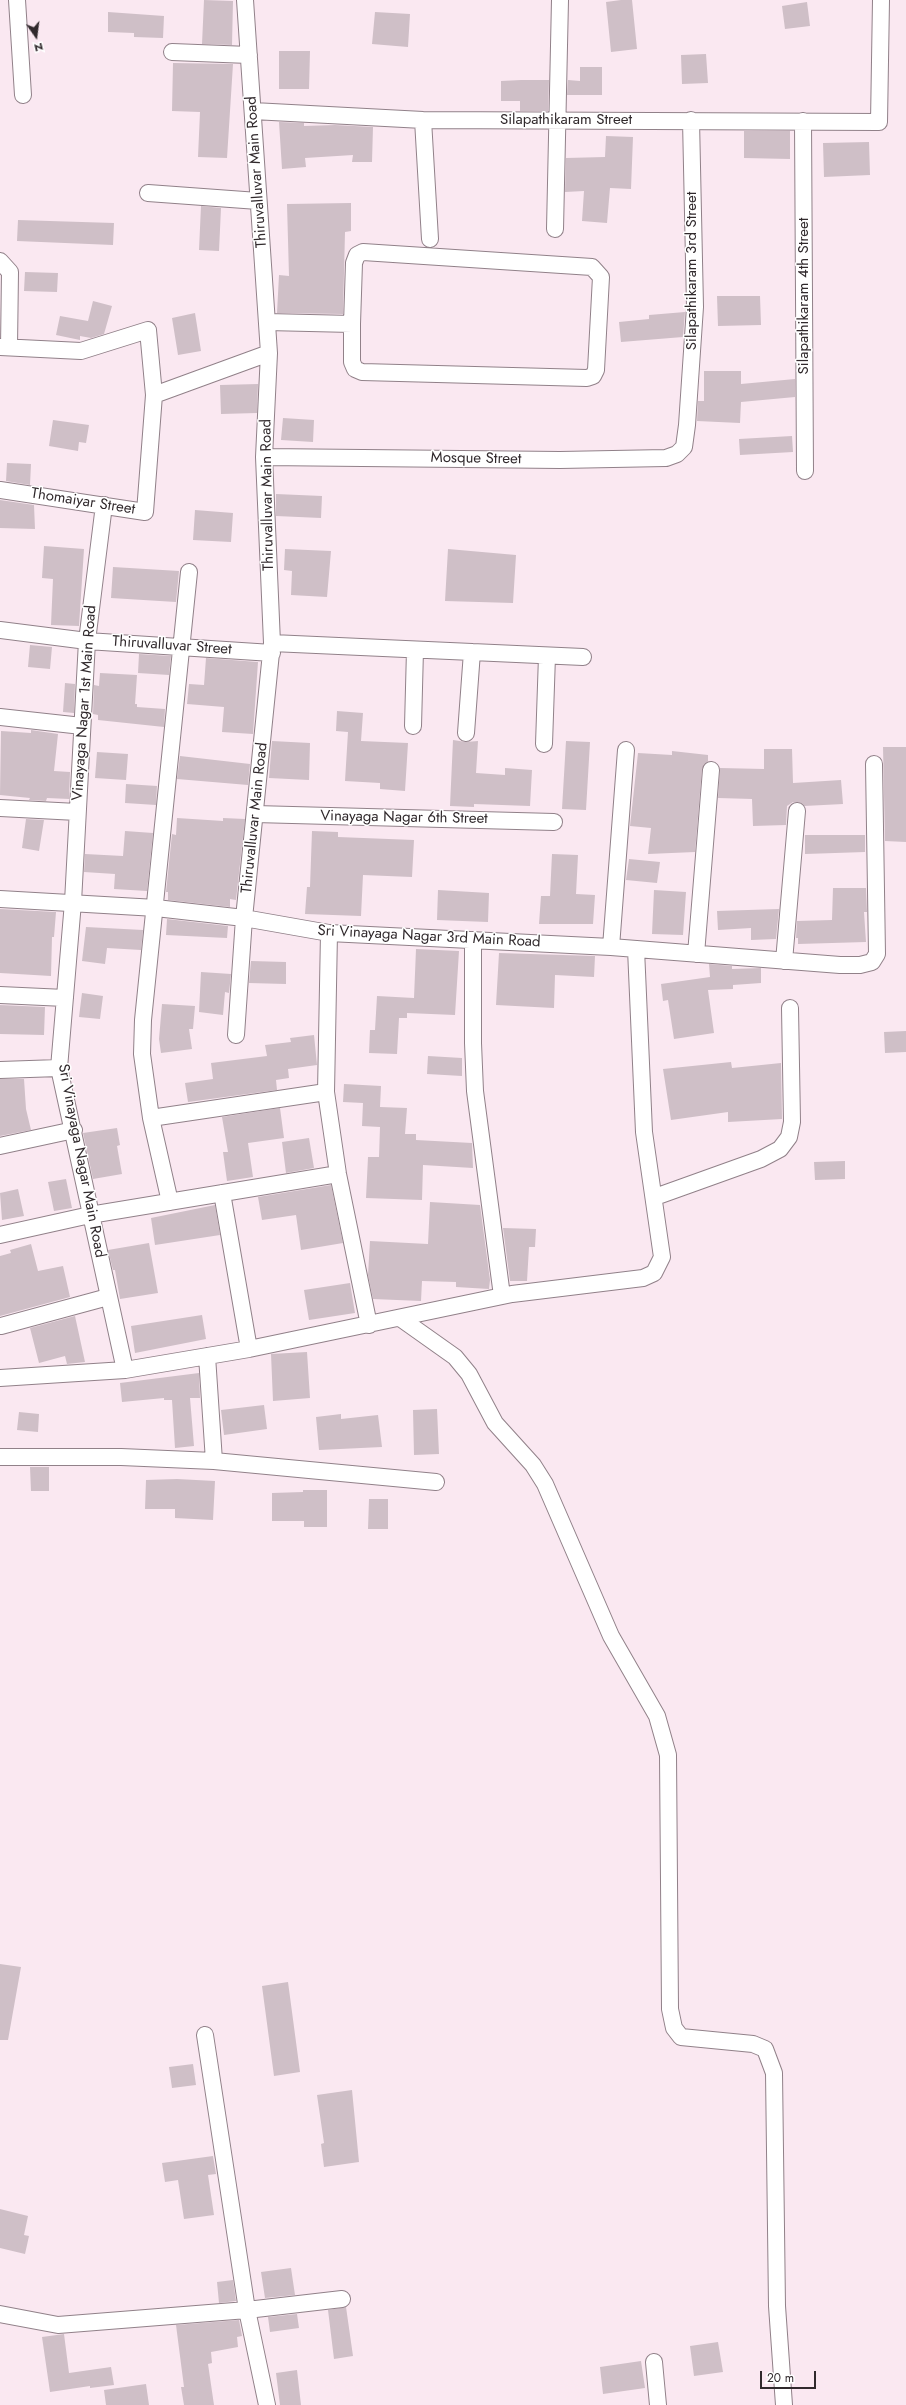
<!DOCTYPE html>
<html>
<head>
<meta charset="utf-8">
<style>
  body { margin:0 }
  #map { position:relative; width:906px; height:2405px; overflow:hidden; background:#fae8f1; font-family:Jost,sans-serif }
  canvas { display:block }
  .north { position:absolute; left:16px; top:16px; width:40px; height:40px; -webkit-text-stroke:3px #fff; paint-order:stroke; rotate:166deg; font-size:11px; font-weight:700; line-height:16px; text-align:center; color:#30292c }
  .north::after { content:''; display:block; margin:auto; width:14px; height:18px; background:#30292c; clip-path:polygon(50% 0,100% 100%,50% 72%,0 100%) }
  .scale { position:absolute; left:760px; top:2371px; width:56px; height:18px; box-sizing:border-box; border:2px solid #30292c; border-top:0; padding-left:5px; font-size:12px; line-height:14px; white-space:nowrap; color:#30292c; -webkit-text-stroke:3px #fff; paint-order:stroke }
</style>
</head>
<body>
<div id="map">
<canvas width="906" height="2405"></canvas>
<div class="north">N</div>
<div class="scale">20 m</div>
</div>
<script>
const c = document.querySelector('canvas').getContext('2d');
c.lineJoin = 'round';
function fill(path, color) {
  c.fillStyle = color;
  c.fill(path, 'evenodd');
}
function shape(rows) {
  const path = new Path2D();
  for (const r of rows) {
    path.moveTo(r[0], r[1]);
    for (let i = 2; i < r.length; i += 2) path.lineTo(r[i], r[i + 1]);
  }
  return path;
}
function trace(path, color, width, dash) {
  c.strokeStyle = color;
  c.lineWidth = width;
  c.lineCap = dash ? 'butt' : 'round';
  c.setLineDash(dash || []);
  c.stroke(path);
}
function label(font, color, halo, rows, align = 'center') {
  c.font = font + ' Jost,sans-serif';
  c.lineWidth = 3;
  c.setLineDash([]);
  c.textBaseline = 'middle';
  c.strokeStyle = halo;
  c.fillStyle = color;
  for (const [text, x, y, turn = 0] of rows) {
    c.save();
    c.translate(x, y);
    c.rotate((+turn || 0) * Math.PI / 180);
    c.textAlign = isNaN(turn) ? turn : align;
    if (halo) c.strokeText(text, 0, 0);
    c.fillText(text, 0, 0);
    c.restore();
  }
}
fill(shape([
  [204,0,233,1,232,45,202,44],
  [621,0,632,0,637,49,611,52,606,2],
  [807,2,810,26,785,29,782,6],
  [108,12,164,16,163,38,134,37,134,33,108,32],
  [375,12,410,14,408,47,372,44],
  [279,51,310,51,309,89,279,89],
  [706,54,708,83,682,84,681,55],
  [173,63,233,64,227,158,198,157,200,112,172,111],
  [580,67,602,67,602,95,567,95,568,80,580,81],
  [521,80,549,80,548,111,520,111,520,101,501,101,501,81],
  [279,122,304,123,304,126,335,125,373,127,372,162,352,162,353,155,305,158,306,167,282,169],
  [744,131,790,131,790,159,744,158],
  [606,136,633,137,631,189,610,188,607,223,582,221,584,191,565,192,566,158,605,157],
  [869,142,870,175,824,177,823,143],
  [351,203,351,231,345,232,343,314,277,313,279,275,289,276,287,204],
  [201,206,221,208,219,251,199,250],
  [18,220,114,223,113,245,17,241],
  [25,272,58,273,57,292,24,291],
  [717,296,760,296,761,325,718,326],
  [93,301,112,306,104,334,91,338,80,336,80,340,56,335,60,316,88,321],
  [685,312,683,337,621,342,619,322,649,319,649,315],
  [195,313,201,351,178,355,172,318],
  [704,371,741,371,741,384,795,379,795,397,741,402,740,423,697,421,698,401,704,401],
  [258,384,257,413,221,414,220,385],
  [283,418,314,420,313,442,281,440],
  [53,420,89,425,86,443,79,442,78,451,49,446],
  [792,436,793,452,740,455,739,439],
  [7,463,31,464,30,485,6,481],
  [276,494,322,496,321,518,276,516],
  [0,500,34,505,35,529,0,528],
  [195,510,233,513,231,542,193,540],
  [44,546,84,549,79,626,51,625,53,579,42,578],
  [285,549,331,551,327,597,291,595,292,571,284,570],
  [448,549,516,555,513,603,445,601],
  [113,567,179,571,176,602,111,598],
  [30,645,52,647,50,669,28,667],
  [139,654,171,656,169,675,138,673],
  [206,658,258,662,253,734,222,732,224,707,187,704,189,684,204,685],
  [100,673,137,675,135,704,137,704,137,707,165,709,164,727,98,720,98,715,93,714,94,685,99,686],
  [65,683,75,684,74,713,63,712],
  [337,711,363,713,361,741,408,743,405,791,380,789,380,783,345,781,348,732,336,731],
  [31,730,58,734,54,771,70,772,69,799,47,798,46,801,29,800,30,798,0,795,1,731,31,733],
  [453,740,466,742,478,741,476,773,505,775,505,768,532,770,530,806,474,804,474,807,450,806],
  [272,741,310,743,309,780,269,778],
  [566,741,590,742,586,810,562,809],
  [883,747,906,747,906,842,885,841],
  [764,749,792,749,793,783,841,780,843,804,804,806,798,802,793,802,787,806,786,825,753,826,752,799,718,798,720,768,764,769],
  [672,751,708,755,708,761,702,769,695,852,648,854,651,828,630,826,638,753,672,755],
  [97,752,128,754,126,780,95,778],
  [180,756,250,764,248,785,177,779],
  [126,784,157,786,156,805,125,803],
  [177,818,223,821,223,818,245,819,236,900,230,899,230,907,168,900,168,892,166,892,172,834,176,835],
  [26,819,44,820,39,851,22,848],
  [125,831,153,833,147,891,114,889,115,874,84,872,85,854,123,856],
  [312,831,338,832,338,837,414,840,412,877,363,875,361,916,305,914,307,887,310,887],
  [805,835,865,835,865,852,805,854],
  [552,854,578,855,576,894,595,895,593,924,539,924,541,896,550,896],
  [629,859,660,862,657,883,626,880],
  [833,888,866,888,867,912,864,912,866,942,798,944,798,938,796,938,797,921,832,920],
  [438,890,489,893,488,922,437,920],
  [654,890,686,892,683,935,652,934],
  [0,909,56,912,54,937,52,937,51,976,0,973],
  [779,909,776,939,751,940,751,928,718,930,717,911],
  [167,919,228,926,227,938,166,935],
  [86,927,143,930,141,950,107,948,105,964,82,961],
  [416,949,459,951,455,1015,407,1013,407,1018,399,1018,397,1054,369,1053,370,1030,375,1030,377,996,414,998],
  [499,953,595,956,594,977,555,975,554,1008,496,1005],
  [251,961,286,962,286,984,249,983],
  [709,964,732,966,732,969,761,968,761,983,733,985,733,989,708,990,714,1033,674,1039,668,1000,663,1001,661,984,710,977],
  [201,972,231,974,229,993,225,992,223,1015,199,1012],
  [82,993,103,996,100,1019,79,1017],
  [162,1004,195,1006,193,1029,189,1029,192,1049,161,1053,159,1039],
  [0,1005,45,1007,44,1035,0,1034],
  [906,1031,906,1052,885,1053,884,1032],
  [314,1035,317,1065,288,1069,289,1078,276,1080,277,1090,188,1102,185,1083,213,1079,211,1063,267,1056,265,1045,291,1042,290,1038],
  [428,1056,462,1058,462,1076,427,1074],
  [731,1062,732,1068,781,1063,782,1119,728,1122,728,1112,671,1120,663,1069],
  [0,1079,24,1079,26,1109,31,1130,0,1136],
  [344,1084,381,1086,380,1107,407,1108,405,1134,416,1134,416,1140,472,1143,473,1168,423,1165,422,1200,366,1198,368,1157,379,1157,380,1127,362,1126,363,1103,343,1102],
  [280,1108,284,1138,248,1143,253,1177,227,1181,223,1152,228,1152,222,1117],
  [117,1128,120,1145,117,1146,122,1174,93,1179,83,1133],
  [309,1138,314,1168,286,1173,282,1142],
  [845,1161,845,1179,815,1180,814,1162],
  [66,1179,72,1208,54,1211,48,1182],
  [331,1185,343,1243,301,1250,296,1215,262,1220,258,1197],
  [18,1189,24,1216,2,1220,0,1193],
  [430,1202,480,1205,490,1280,489,1289,456,1287,456,1282,422,1281,421,1301,373,1299,368,1275,370,1241,428,1244],
  [215,1205,220,1235,155,1245,151,1218],
  [503,1228,536,1229,535,1247,529,1247,527,1281,510,1281],
  [149,1243,158,1293,120,1299,115,1270,113,1270,108,1250],
  [31,1244,38,1271,63,1266,70,1297,0,1316,0,1256,11,1253,10,1250],
  [350,1283,355,1313,309,1320,304,1290],
  [202,1315,206,1339,135,1353,131,1326],
  [75,1316,85,1362,67,1364,65,1356,39,1363,30,1328],
  [307,1352,310,1398,273,1401,271,1354],
  [199,1373,200,1398,190,1398,194,1446,175,1448,172,1400,164,1400,164,1398,122,1402,120,1383],
  [264,1405,267,1429,224,1435,221,1410],
  [437,1409,439,1454,414,1455,413,1410],
  [19,1412,39,1414,38,1432,17,1430],
  [341,1414,341,1419,378,1415,382,1447,319,1450,316,1417],
  [30,1467,49,1467,49,1491,31,1491],
  [177,1479,215,1481,213,1520,175,1518,175,1509,145,1509,146,1480],
  [303,1490,327,1490,327,1527,304,1527,304,1521,272,1521,272,1493,303,1492],
  [369,1499,388,1499,388,1529,368,1529],
  [0,1964,21,1967,8,2040,0,2040],
  [288,1982,300,2072,274,2076,262,1986],
  [193,2064,196,2085,172,2088,169,2067],
  [352,2090,359,2162,324,2167,321,2144,324,2143,317,2095],
  [213,2156,216,2174,208,2175,214,2215,184,2219,178,2180,165,2182,162,2163],
  [0,2209,28,2216,24,2235,29,2236,25,2254,0,2248],
  [291,2268,295,2295,265,2298,261,2272],
  [233,2280,236,2301,219,2303,217,2282],
  [346,2307,353,2356,334,2359,328,2310],
  [297,2314,299,2328,270,2332,268,2317],
  [239,2320,242,2336,237,2337,238,2347,211,2352,212,2363,208,2364,214,2405,184,2405,181,2387,184,2387,176,2325],
  [64,2334,69,2373,111,2367,114,2385,90,2388,90,2386,50,2392,42,2337],
  [718,2342,723,2372,694,2376,690,2346],
  [641,2361,645,2388,603,2394,600,2367],
  [297,2370,301,2405,280,2405,276,2373],
  [146,2384,149,2405,106,2405,104,2390]
]), '#cfbfc7');
const minor = shape([
  [17,0,23,95],
  [172,52,249,55],
  [253,111,423,120,879,122,881,0],
  [423,120,430,239],
  [803,121,805,471],
  [148,193,258,201],
  [555,229,560,0],
  [0,261,10,272,9,347],
  [267,322,352,324,352,362,355,369,362,372,587,378,593,376,596,370,601,277,592,267,363,252,357,255,354,263,352,324],
  [0,347,81,351,148,330,154,395,145,512,0,490],
  [154,395,269,353],
  [264,457,560,460,666,458,677,454,684,447,687,425,695,307,691,120],
  [104,505,87,641,73,902,59,1068,125,1370],
  [0,630,87,641,272,653],
  [272,643,583,657],
  [0,717,82,726],
  [413,726,415,650],
  [466,733,472,652],
  [544,744,547,656],
  [0,808,77,812],
  [255,814,554,822],
  [0,899,156,908,244,918,329,933,611,947,840,965,860,965,872,962,877,954,874,764],
  [329,933,326,1092,338,1174,369,1325],
  [473,940,473,1043,475,1091,502,1296],
  [611,947,626,750],
  [696,954,711,770],
  [784,961,797,811],
  [0,995,65,998],
  [236,1035,244,918,272,643,264,457,269,353,245,0],
  [0,1070,59,1068],
  [151,1118,326,1092],
  [0,1146,74,1130],
  [222,1193,249,1349],
  [655,1197,761,1159,780,1149,789,1137,792,1122,790,1008],
  [170,1202,151,1118,142,1054,143,1020,189,572],
  [0,1235,90,1215,338,1174],
  [400,1318,455,1357,469,1374,495,1423,533,1465,545,1484,611,1636,657,1716,668,1755,670,2009,674,2028,681,2037,753,2044,765,2049,774,2073,777,2306,784,2405],
  [1,1326,108,1297],
  [207,1356,214,1461],
  [0,1378,125,1370,249,1349,512,1294,643,1278,654,1273,662,1257,644,1132,636,949],
  [0,1457,121,1457,214,1461,436,1482],
  [205,2035,247,2310,267,2405],
  [0,2314,58,2325,247,2310,342,2299],
  [654,2362,658,2405]
]);
trace(minor, '#918189', 18);
trace(minor, '#fff', 16);
label('15px', '#30292c', '#fff', [
  ["Silapathikaram Street",566,120],
  ["Thiruvalluvar Main Road",257,172,-94],
  ["Silapathikaram 3rd Street",692,271,-90],
  ["Silapathikaram 4th Street",804,296,-90],
  ["Mosque Street",476,459,1],
  ["Thiruvalluvar Main Road",268,495,-91],
  ["Thomaiyar Street",83,502,9],
  ["Thiruvalluvar Street",172,646,4],
  ["Vinayaga Nagar 1st Main Road",85,703,-86],
  ["Thiruvalluvar Main Road",255,818,-84],
  ["Vinayaga Nagar 6th Street",404,818,1],
  ["Sri Vinayaga Nagar 3rd Main Road",429,937,3],
  ["Sri Vinayaga Nagar Main Road",81,1161,79]
]);
</script>
</body>
</html>
